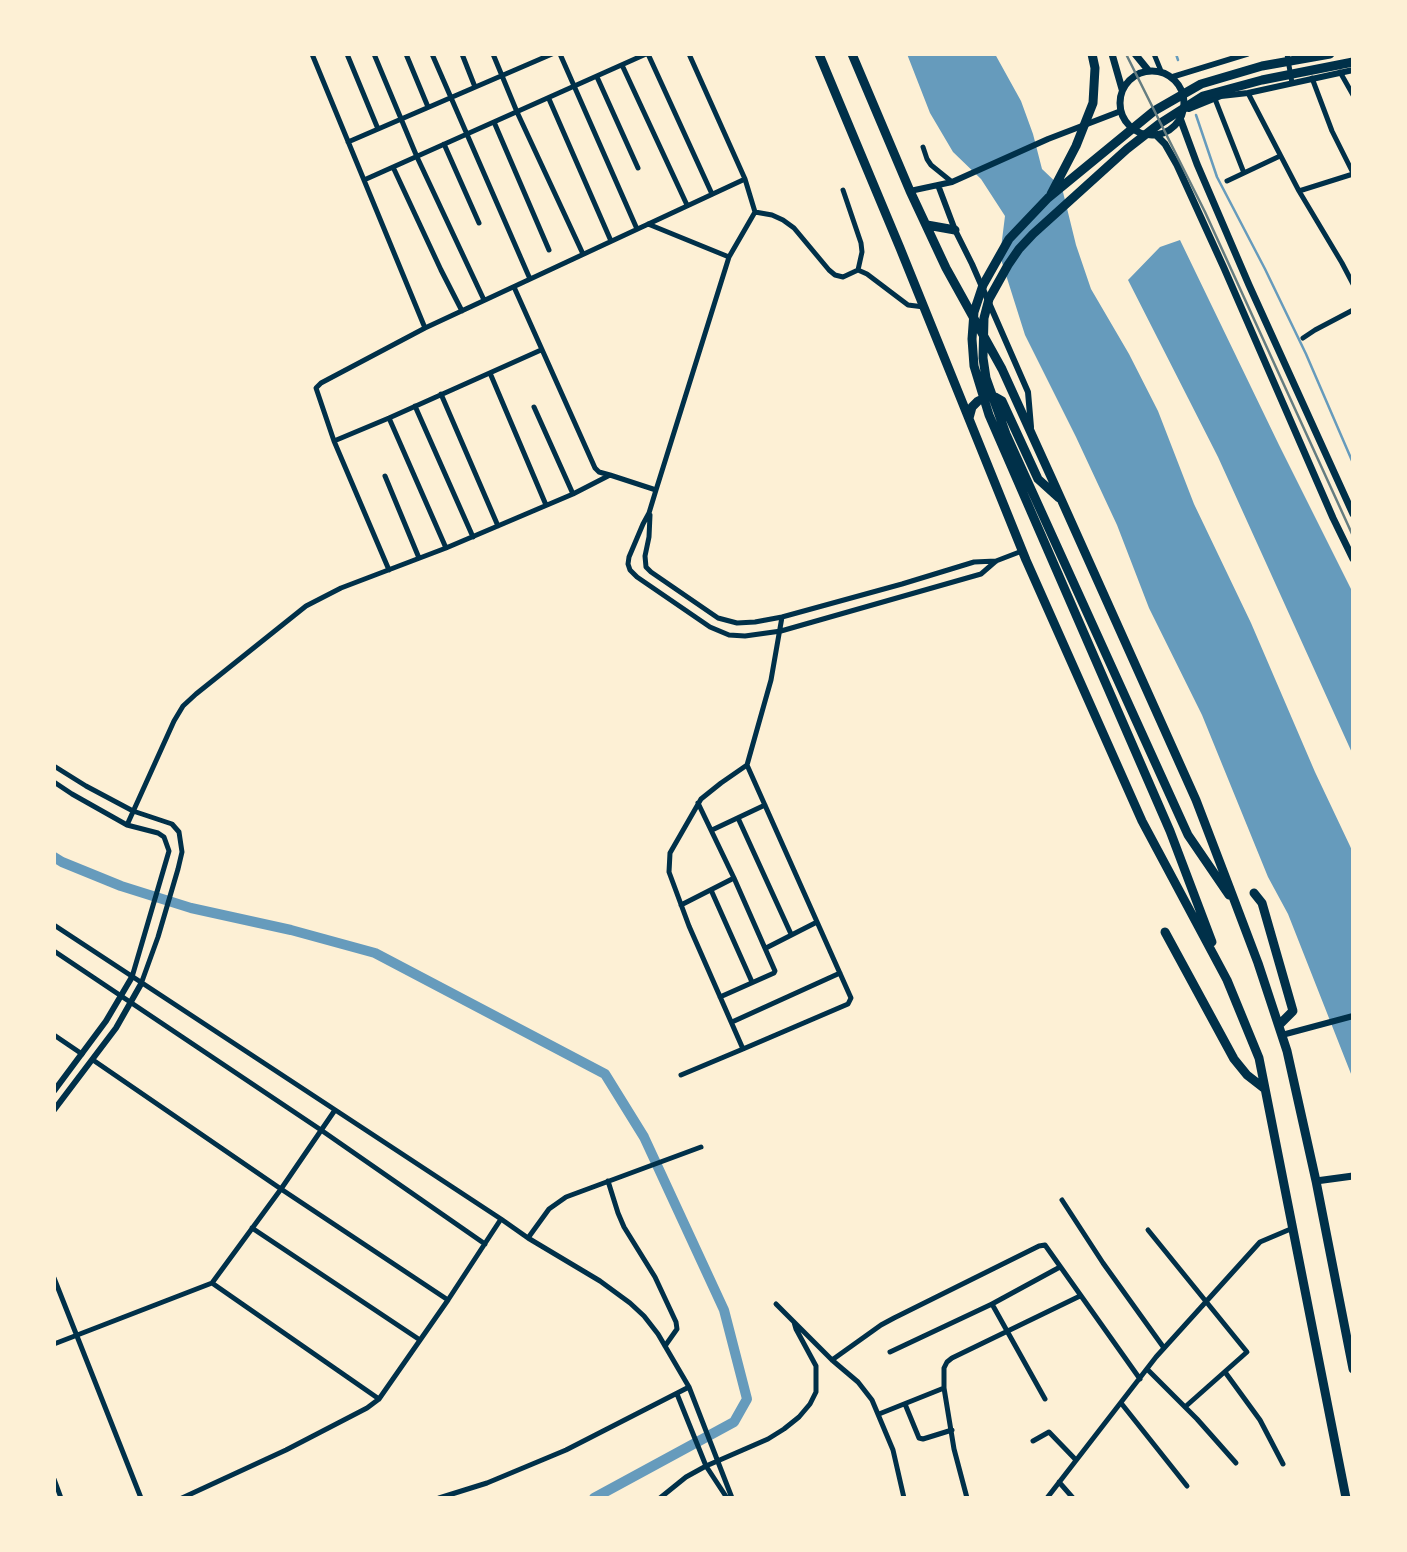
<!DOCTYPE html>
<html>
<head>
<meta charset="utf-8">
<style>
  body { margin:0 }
  #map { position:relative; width:1407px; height:1552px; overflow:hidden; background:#fdf0d5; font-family:Raleway,sans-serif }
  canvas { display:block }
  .frame { position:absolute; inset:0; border:56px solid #fdf0d5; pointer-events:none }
</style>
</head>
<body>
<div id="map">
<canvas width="1407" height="1552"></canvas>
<div class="frame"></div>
</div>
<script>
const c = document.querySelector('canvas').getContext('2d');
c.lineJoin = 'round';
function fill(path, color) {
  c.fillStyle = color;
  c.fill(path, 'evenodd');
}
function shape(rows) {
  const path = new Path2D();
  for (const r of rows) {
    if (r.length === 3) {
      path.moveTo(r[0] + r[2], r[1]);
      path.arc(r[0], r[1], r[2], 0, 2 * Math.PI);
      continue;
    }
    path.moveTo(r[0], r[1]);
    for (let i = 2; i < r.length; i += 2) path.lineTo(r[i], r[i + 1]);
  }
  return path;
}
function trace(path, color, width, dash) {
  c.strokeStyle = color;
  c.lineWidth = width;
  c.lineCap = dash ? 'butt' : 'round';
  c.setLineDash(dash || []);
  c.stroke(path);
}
fill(shape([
  [907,54,995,54,1021,101,1033,134,1042,169,1062,188,1076,245,1091,289,1129,354,1158,411,1194,504,1251,623,1315,772,1350,846,1353,853,1353,1079,1288,914,1268,877,1202,715,1149,608,1117,525,1076,437,1025,335,1000,256,1005,216,981,179,953,152,930,113],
  [1180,240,1279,445,1353,593,1353,755,1218,457,1128,280,1160,247]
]), '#669bbc');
trace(shape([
  [1176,54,1178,60],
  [1196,115,1217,177,1265,269,1306,354,1353,463]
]), '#669bbc', 2.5);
trace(shape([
  [54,857,62,862,121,886,191,908,291,930,375,953,605,1074,644,1137,724,1310,747,1399,734,1422,594,1498]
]), '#669bbc', 10);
trace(shape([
  [312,54,425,328,321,383,316,388,334,441,389,570],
  [347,54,378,129],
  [374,54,417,157,484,300],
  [406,54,428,107],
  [432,54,530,279],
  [462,54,475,87],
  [493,54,517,112,583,254],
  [560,54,637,229],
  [648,54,712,194],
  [689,54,745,179,755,212],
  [1154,54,1161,71],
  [1287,54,1292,83],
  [622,65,687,205],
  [1340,72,1353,95],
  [597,77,638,168],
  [1312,78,1332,131,1353,173],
  [1248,93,1299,191,1342,263,1353,284],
  [549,99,611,241],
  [1215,99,1244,173],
  [494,122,549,250],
  [348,142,552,54],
  [444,144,479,223],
  [923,147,927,159,931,165,952,182],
  [393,167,441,270,462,311],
  [364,180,646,54],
  [1227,181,1280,156],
  [843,190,861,243,862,252,858,270],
  [1299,191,1353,174],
  [648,224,729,257],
  [514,287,595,468,599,472,610,475],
  [425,328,745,179],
  [1303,338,1315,330,1353,310],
  [490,373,546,505],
  [441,394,498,526],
  [415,406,473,537],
  [534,407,573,494],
  [389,418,446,548],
  [334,441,389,418,541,350],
  [385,476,419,558],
  [656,490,649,513,643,524,629,557,628,564,630,570,637,577,710,627,729,635,745,636,781,631,981,574,996,561,1022,551],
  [650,515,649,537,645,556,646,567,651,572,718,618,737,623,755,622,782,617,902,584,974,562,996,561],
  [54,766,86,786,133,811,172,824,179,832,182,852,178,869,158,937,141,984],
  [54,782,72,794,127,825,158,833,164,837,169,851,132,977],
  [738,818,791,934],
  [127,825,174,721,183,706,196,694,306,606,341,588,446,548,573,494,610,475,656,490,729,257,755,212,772,215,783,220,794,228,829,270,835,275,843,277,858,270,867,274,908,305,924,307],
  [712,830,765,805],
  [711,890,752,982],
  [681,905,734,878,698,803],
  [54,925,501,1219,528,1238,600,1281,630,1303,644,1316,658,1334,689,1387,732,1498],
  [766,948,817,922],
  [54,951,321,1130,485,1244],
  [720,997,774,973,775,971,734,878],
  [732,1022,840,973],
  [54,1035,82,1054],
  [743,1049,848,1004,851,998,747,765],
  [93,1060,281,1189,448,1300],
  [681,1075,743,1049,689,926,669,872,670,853,701,799,721,783,747,765,771,680,782,617],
  [608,1181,618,1213,624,1227,655,1277,676,1322,677,1329,665,1346],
  [1062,1200,1103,1263,1164,1348],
  [252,1228,420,1340],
  [1148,1230,1247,1352,1185,1407],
  [528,1238,549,1209,566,1197,701,1147],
  [54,1278,141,1498],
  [212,1283,379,1399],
  [776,1304,832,1360,858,1382,872,1400,893,1450,904,1498],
  [992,1304,1045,1399],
  [54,1344,212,1283,281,1189,335,1110],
  [890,1352,992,1304,1060,1267],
  [832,1360,881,1325,894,1318,1039,1246,1045,1245,1140,1379],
  [1147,1369,1197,1419,1236,1463],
  [1225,1372,1260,1420,1283,1464],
  [677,1394,706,1466,727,1498],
  [1121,1403,1187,1486],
  [905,1404,919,1438,923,1439,952,1430],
  [879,1414,944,1388],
  [1033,1441,1049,1432,1076,1460],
  [54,1479,61,1498],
  [1059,1482,1073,1498],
  [182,1498,286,1450,367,1408,379,1399,448,1300,501,1219],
  [439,1498,487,1483,566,1450,689,1387],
  [660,1498,686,1477,706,1466,768,1439,784,1429,799,1417,810,1404,816,1392,816,1366,796,1329,794,1322],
  [967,1498,954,1449,944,1388,944,1368,947,1362,952,1358,1080,1296],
  [1047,1498,1156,1357,1260,1242,1293,1228]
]), '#003049', 5);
trace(shape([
  [1172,77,1247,54],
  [1189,109,1221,96,1248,93,1353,70],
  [938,185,955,230,972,264,1028,392,1031,427],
  [910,191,952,182,1048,139,1121,111],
  [1282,1035,1353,1016],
  [54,1091,106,1021,132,977],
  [54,1110,116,1028,141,984]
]), '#003049', 6);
trace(shape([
  [1112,54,1122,89],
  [1135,54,1148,70],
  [1152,103,32],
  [1180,118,1197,164,1249,285,1353,514],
  [1156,135,1165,144,1177,165,1224,268,1333,518,1353,559],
  [1316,1181,1353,1176]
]), '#003049', 7);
trace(shape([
  [819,54,900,248,1026,560,1142,821,1227,980,1259,1058,1346,1498],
  [852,54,910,191,946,268,1002,369,1052,479,1196,800,1230,889,1258,963,1287,1051,1316,1181,1353,1369],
  [1051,194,1076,146,1093,103,1095,68,1092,54],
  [927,225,955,230],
  [969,418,972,407,978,401,987,397,995,397,1002,401,1038,479,1059,498],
  [1254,893,1262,903,1293,1011,1279,1025],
  [1229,895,1188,835,1006,434,986,378,983,358,984,318,989,299,1008,265,1019,249,1033,234,1127,149,1159,124,1203,96,1262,80,1353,62],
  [1165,932,1234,1059,1247,1075,1265,1089],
  [1212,942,1170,831,989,415,974,366,972,339,974,312,983,285,1009,239,1048,198,1154,111,1201,84,1262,66,1330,54]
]), '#003049', 9);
trace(shape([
  [1126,54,1205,212,1353,536]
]), '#657d81', 2.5);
</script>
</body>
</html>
